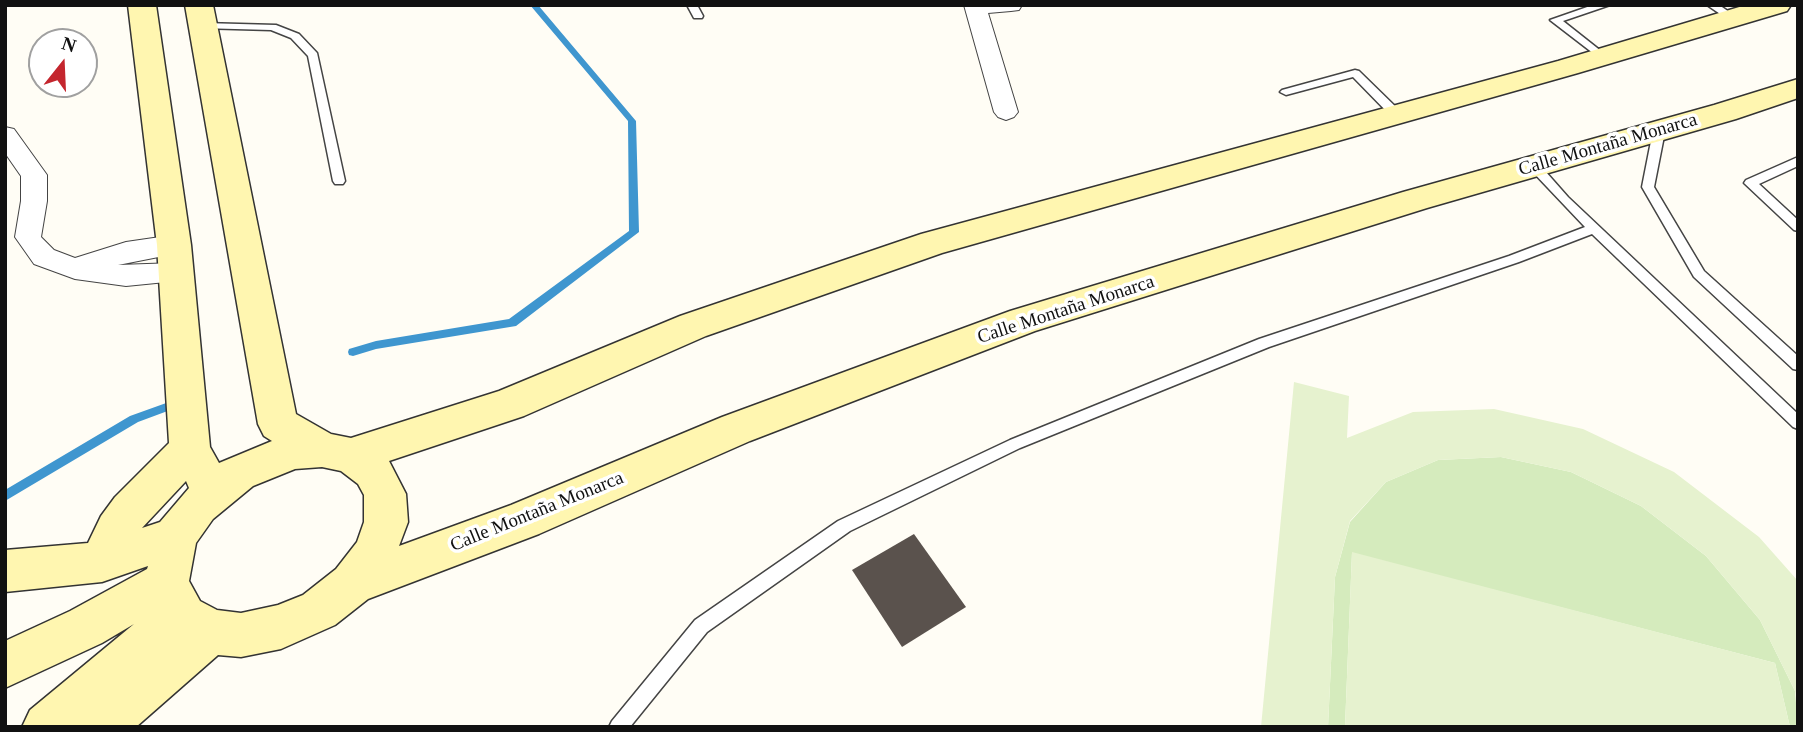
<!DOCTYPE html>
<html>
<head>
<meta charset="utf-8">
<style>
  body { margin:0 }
  #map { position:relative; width:1803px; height:732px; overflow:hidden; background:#fffdf5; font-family:Georgia,serif }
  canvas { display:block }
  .frame { position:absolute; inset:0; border:7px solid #111; pointer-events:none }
  .north { position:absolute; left:28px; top:28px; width:70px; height:70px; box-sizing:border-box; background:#fff; border:2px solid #a0a0a0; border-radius:50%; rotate:18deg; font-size:19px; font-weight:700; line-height:28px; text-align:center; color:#111 }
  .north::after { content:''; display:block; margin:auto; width:24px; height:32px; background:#c4262e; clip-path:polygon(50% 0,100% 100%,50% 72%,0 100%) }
</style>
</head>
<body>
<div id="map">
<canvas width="1803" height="732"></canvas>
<div class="frame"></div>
<div class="north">N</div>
</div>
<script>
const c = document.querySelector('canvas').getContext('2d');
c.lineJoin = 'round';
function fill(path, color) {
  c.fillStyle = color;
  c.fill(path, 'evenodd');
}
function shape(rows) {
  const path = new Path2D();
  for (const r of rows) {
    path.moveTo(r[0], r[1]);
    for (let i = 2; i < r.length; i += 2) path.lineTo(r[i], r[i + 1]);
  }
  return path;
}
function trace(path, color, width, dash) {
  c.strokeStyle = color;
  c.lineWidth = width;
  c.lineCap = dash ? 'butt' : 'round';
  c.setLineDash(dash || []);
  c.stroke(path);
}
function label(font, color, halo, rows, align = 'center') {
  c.font = font + ' Georgia,serif';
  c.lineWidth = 7;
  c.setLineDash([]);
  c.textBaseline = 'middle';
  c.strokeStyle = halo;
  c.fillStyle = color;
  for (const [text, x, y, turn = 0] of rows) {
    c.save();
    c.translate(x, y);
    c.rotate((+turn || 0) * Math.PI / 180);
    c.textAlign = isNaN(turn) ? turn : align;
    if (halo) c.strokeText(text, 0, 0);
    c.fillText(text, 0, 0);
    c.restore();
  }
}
fill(shape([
  [1501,457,1571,472,1641,506,1706,556,1760,620,1795,691,1798,727,1790,727,1775,663,1352,553,1345,727,1328,727,1335,577,1350,522,1386,482,1438,460]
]), '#d5ebbd');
fill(shape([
  [1294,382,1349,396,1347,438,1413,412,1494,409,1583,429,1674,472,1759,537,1798,581,1798,704,1795,691,1760,620,1706,556,1641,506,1571,472,1501,457,1438,460,1386,482,1350,521,1335,577,1328,727,1261,727],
  [1352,552,1775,663,1790,727,1345,727]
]), '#e6f2cf');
fill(shape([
  [530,5,538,5,636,121,639,232,516,326,376,349,353,356,349,355,348,352,349,349,376,341,509,319,629,231,628,121,530,5],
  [169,402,173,403,174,406,173,409,138,422,5,501,5,490,130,416,169,402]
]), '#3f96cf');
fill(shape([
  [914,534,966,607,902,647,852,570]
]), '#5a524d');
const lane = shape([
  [687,5,697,5,703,16,702,18,694,18,687,5],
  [1593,5,1610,5,1563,21,1606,55,1606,59,1602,60,1550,20,1593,5],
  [1707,5,1719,5,1738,18,1729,20,1707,5],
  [203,23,276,25,299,34,317,53,345,181,343,184,335,184,333,181,308,56,291,38,271,30,199,28,199,24,203,23],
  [1355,70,1359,71,1400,111,1400,117,1392,117,1353,77,1286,95,1280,92,1282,90,1355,70],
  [1659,127,1665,131,1654,187,1704,271,1798,356,1798,370,1793,369,1694,277,1642,187,1653,131,1659,127],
  [1798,157,1798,166,1759,184,1798,220,1798,231,1794,230,1744,183,1746,180,1798,157],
  [1534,162,1538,163,1568,197,1798,414,1798,429,1793,427,1592,234,1519,262,1269,347,1020,448,850,531,707,632,630,727,609,727,612,721,695,620,838,521,1010,440,1259,339,1509,256,1585,227,1530,169,1528,166,1534,162]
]);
const street = shape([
  [964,5,1022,5,1019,10,1011,11,988,13,1018,112,1014,117,1006,120,998,117,994,112,964,5],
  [5,127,14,129,47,175,47,201,41,237,54,250,75,258,126,242,174,235,184,238,187,245,184,252,118,265,176,263,186,266,190,273,186,280,126,286,75,279,34,264,15,237,21,201,21,176,5,153,5,127]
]);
const secondary = shape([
  [128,5,156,5,191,245,210,447,219,463,272,441,264,436,258,424,185,5,213,5,296,414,331,434,351,438,499,391,680,316,921,234,1558,61,1746,5,1791,5,1787,11,1578,73,942,253,706,336,524,416,389,461,406,494,408,522,399,546,511,505,722,417,1010,311,1403,192,1714,105,1798,79,1798,98,1736,119,1427,208,1035,331,750,441,539,534,368,599,335,625,281,649,241,657,218,655,136,727,22,727,30,710,134,624,102,643,5,688,5,641,70,611,147,569,148,566,102,582,5,592,5,550,88,543,101,516,115,497,169,443,157,245,128,5],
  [322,467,341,471,358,484,364,495,364,522,357,542,336,569,303,595,278,605,241,613,217,610,200,601,189,581,196,543,213,519,253,486,295,469,322,467],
  [186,481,189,488,160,522,142,528,186,481]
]);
trace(lane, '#444', 3);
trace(street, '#444', 2);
trace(secondary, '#333', 3);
fill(lane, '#fff');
fill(street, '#fff');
fill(secondary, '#fff6b0');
label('19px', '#111', '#fff', [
  ["Calle Montaña Monarca",1608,145,-16],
  ["Calle Montaña Monarca",1066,310,-18],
  ["Calle Montaña Monarca",537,512,-22]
]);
</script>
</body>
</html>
